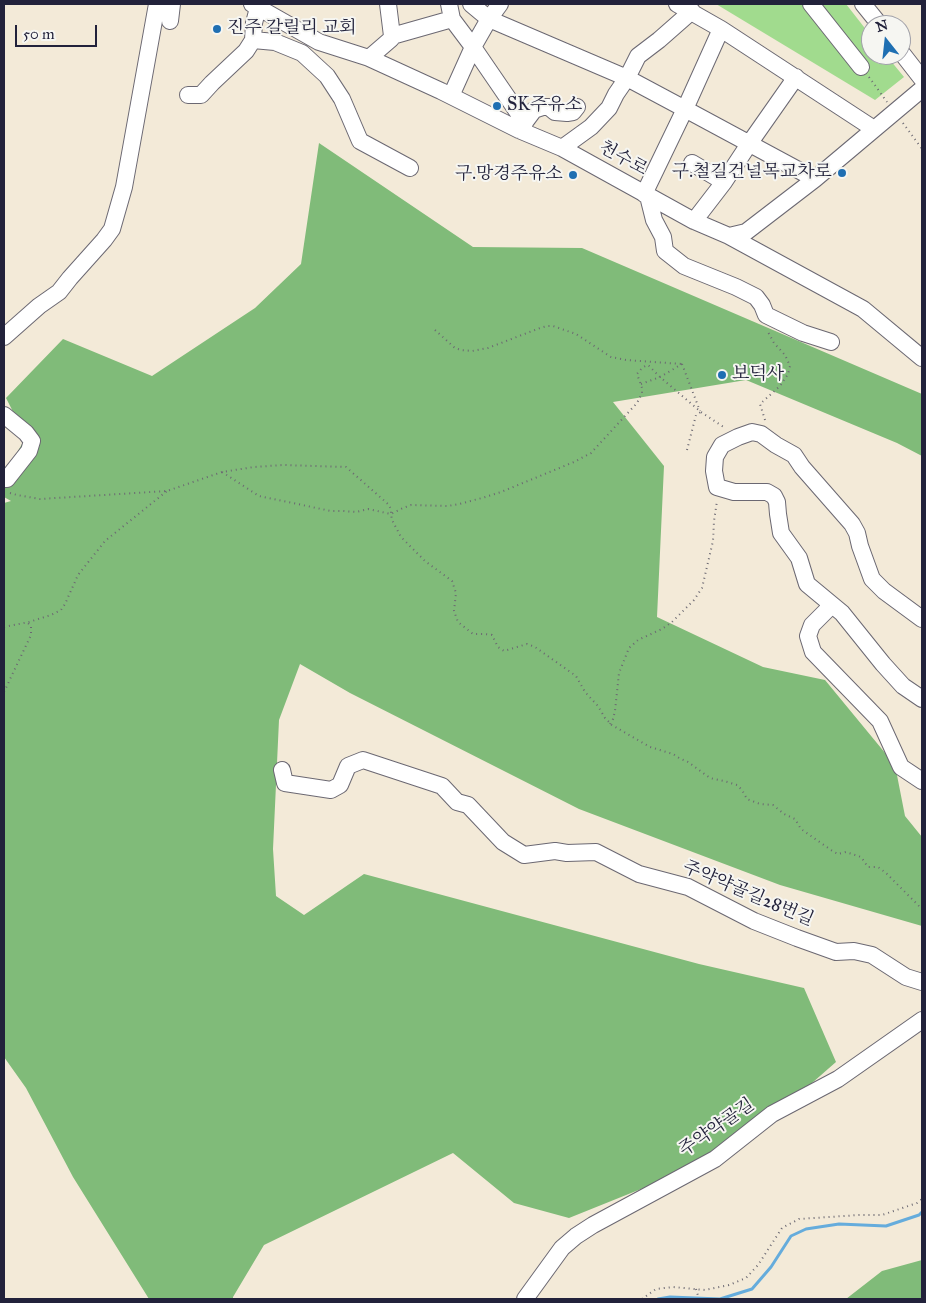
<!DOCTYPE html>
<html>
<head>
<meta charset="utf-8">
<style>
  body { margin:0 }
  #map { position:relative; width:926px; height:1303px; overflow:hidden; background:#f3ead8; font-family:"IM FELL Great Primer",serif }
  canvas { display:block }
  .frame { position:absolute; inset:0; border:5px solid #22223b; pointer-events:none }
  .north { position:absolute; left:861px; top:15px; width:50px; height:50px; box-sizing:border-box; background:#f6f6f2; border:1px solid #a1a1a9; border-radius:50%; rotate:344deg; font-size:14px; font-weight:700; line-height:20px; text-align:center; color:#22223b }
  .north::after { content:''; display:block; margin:auto; width:18px; height:22px; background:#1f6fb2; clip-path:polygon(50% 0,100% 100%,50% 72%,0 100%) }
  .scale { position:absolute; left:15px; top:25px; width:82px; height:22px; box-sizing:border-box; border:2px solid #22223b; border-top:0; padding-left:6px; font-size:15px; line-height:18px; white-space:nowrap; color:#22223b; -webkit-text-stroke:4px #f6f6f2; paint-order:stroke }
</style>
</head>
<body>
<div id="map">
<canvas width="926" height="1303"></canvas>
<div class="frame"></div>
<div class="north">N</div>
<div class="scale">50 m</div>
</div>
<script>
const c = document.querySelector('canvas').getContext('2d');
c.lineJoin = 'round';
function fill(path, color) {
  c.fillStyle = color;
  c.fill(path, 'evenodd');
}
function shape(rows) {
  const path = new Path2D();
  for (const r of rows) {
    path.moveTo(r[0], r[1]);
    for (let i = 2; i < r.length; i += 2) path.lineTo(r[i], r[i + 1]);
  }
  return path;
}
function trace(path, color, width, dash) {
  c.strokeStyle = color;
  c.lineWidth = width;
  c.lineCap = dash ? 'butt' : 'round';
  c.setLineDash(dash || []);
  c.stroke(path);
}
function label(font, color, halo, rows, align = 'center') {
  c.font = font + ' "IM FELL Great Primer","Noto Serif KR",serif';
  c.lineWidth = 4;
  c.setLineDash([]);
  c.textBaseline = 'middle';
  c.strokeStyle = halo;
  c.fillStyle = color;
  for (const [text, x, y, turn = 0] of rows) {
    c.save();
    c.translate(x, y);
    c.rotate((+turn || 0) * Math.PI / 180);
    c.textAlign = isNaN(turn) ? turn : align;
    if (halo) c.strokeText(text, 0, 0);
    c.fillText(text, 0, 0);
    c.restore();
  }
}
fill(shape([
  [716,4,846,4,871,36,871,55,886,55,904,77,875,100]
]), '#a1db8e');
fill(shape([
  [319,143,473,247,582,248,922,394,922,456,897,443,746,380,613,402,664,466,657,617,763,667,825,680,895,765,905,816,922,837,922,926,780,885,579,809,350,693,300,664,279,720,273,849,276,896,304,915,364,874,699,964,804,988,836,1062,733,1152,569,1218,514,1203,453,1153,264,1245,233,1297,233,1299,149,1299,73,1177,26,1088,4,1057,4,503,11,501,4,497,4,475,26,437,6,398,63,339,152,376,255,308,301,264],
  [922,1260,922,1299,846,1299,882,1271]
]), '#80bb79');
trace(shape([
  [658,1299,670,1297,720,1299,752,1289,771,1267,791,1236,806,1229,839,1224,886,1226,919,1215,922,1212]
]), '#65acdc', 3);
const minor = shape([
  [252,4,319,42,369,58,441,91,519,130,562,148,694,221,729,236,746,232,815,179,922,89],
  [388,4,392,36],
  [449,4,452,19,473,47,525,123],
  [471,4,489,19,627,78,685,109,721,29],
  [677,4,721,29,874,129],
  [811,4,861,67],
  [863,4,880,25],
  [170,21,172,4],
  [253,40,275,42,302,53,327,76,342,99,360,141,410,168],
  [901,52,922,79],
  [369,58,391,39,392,36,452,19],
  [188,95,201,95,212,83,246,51,253,40,254,23,259,4],
  [451,96,473,47,489,19,500,4],
  [519,130,534,110,543,107,549,107,555,112,567,113,573,112,577,107],
  [562,148,591,127,609,108,616,94,627,78,638,56,659,40,692,11],
  [692,163,724,182],
  [644,194,685,109,815,179],
  [648,196,654,220,663,237,665,251,684,266,736,287,756,297,762,305,766,315,803,333,831,342],
  [694,221,724,182,749,144,796,77],
  [729,236,863,309,922,358],
  [4,337,39,306,59,292,70,278,104,240,112,229,124,187,157,4],
  [4,415,26,433,32,441,29,451,7,479,4,479],
  [832,605,812,625,808,636,813,652,880,721,901,767,922,781],
  [922,619,884,591,872,579,860,546,857,533,852,524,802,467,794,455,776,445,761,434,752,432,738,437,722,445,715,457,714,471,717,487,734,492,767,492,774,496,777,502,778,514,781,533,799,558,807,584,842,613,883,664,903,686,922,699],
  [282,770,285,783,331,790,340,785,348,766,363,760,442,786,457,802,468,805,503,842,524,855,555,851,567,853,596,852,639,874,688,887,754,921,797,938,836,952,854,951,872,955,906,977,922,982],
  [525,1299,562,1248,576,1236,593,1225,715,1159,772,1114,838,1079,922,1020]
]);
trace(minor, '#6b6872', 18);
trace(shape([
  [869,77,887,102],
  [903,123,922,149],
  [435,330,455,348,461,350,472,351,488,348,540,328,547,326,553,326,576,334,611,357,626,360,682,364],
  [682,364,700,411],
  [641,384,660,377,682,364],
  [765,420,760,404,780,386,788,374,790,366,785,355,774,343,768,332],
  [687,450,696,415,701,412],
  [222,472,259,496,331,511,343,511,356,512,368,509,391,514,403,508,411,505,448,506,459,504,482,498,501,492,574,462,591,453,637,403,642,393,642,388,637,374,642,368,647,365,649,366,660,377,701,412,725,428],
  [10,493,17,495,40,499,167,491,222,472,254,467,283,465,346,467,388,504,391,509,391,514,392,520,401,537,425,561,452,581,456,593,454,611,458,622,473,634,485,634,492,635,498,647,504,651,527,644,535,647,576,676,585,692,598,706,605,718,609,722,610,724,650,747,673,754,679,758,688,762,710,778,724,781,737,785,742,790,747,799,760,804,773,805,784,814,795,819,801,829,831,850,838,854,846,852,861,857,868,867,878,867,886,873,922,909],
  [4,627,29,622,51,615,61,610,65,604,78,575,105,541,167,491],
  [4,692,31,635,31,626,28,623],
  [610,724,613,719,615,711,619,673,629,648,638,640,662,629,672,622,694,600,702,588,713,541,714,521,717,501],
  [696,1289,699,1299],
  [642,1299,656,1289,673,1287,705,1290,729,1285,746,1278,758,1265,782,1228,799,1219,859,1215,882,1215,917,1203,922,1199]
]), '#6b6872', 2, [1, 4]);
trace(minor, '#fff', 16);
for (const [x, y, r, color] of [
  [217,29,5,"#1f6fb2"],
  [497,106,5,"#1f6fb2"],
  [842,173,5,"#1f6fb2"],
  [573,175,5,"#1f6fb2"],
  [722,375,5,"#1f6fb2"]
]) {
  const dot = new Path2D();
  dot.arc(x, y, r, 0, 2 * Math.PI);
  c.fillStyle = color;
  c.fill(dot);
  trace(dot, '#f6f6f2', 2);
}
label('18px', '#22223b', '#f6f6f2', [
  ["진주 갈릴리 교회",227,29],
  ["SK주유소",507,106],
  ["구.철길건널목교차로",832,173,"right"],
  ["구.망경주유소",563,175,"right"],
  ["보덕사",732,375]
], 'left');
label('18px', '#22223b', '#f6f6f2', [
  ["천수로",623,159,29],
  ["주약약골길28번길",748,894,23],
  ["주약약골길",717,1128,-35]
]);
</script>
</body>
</html>
